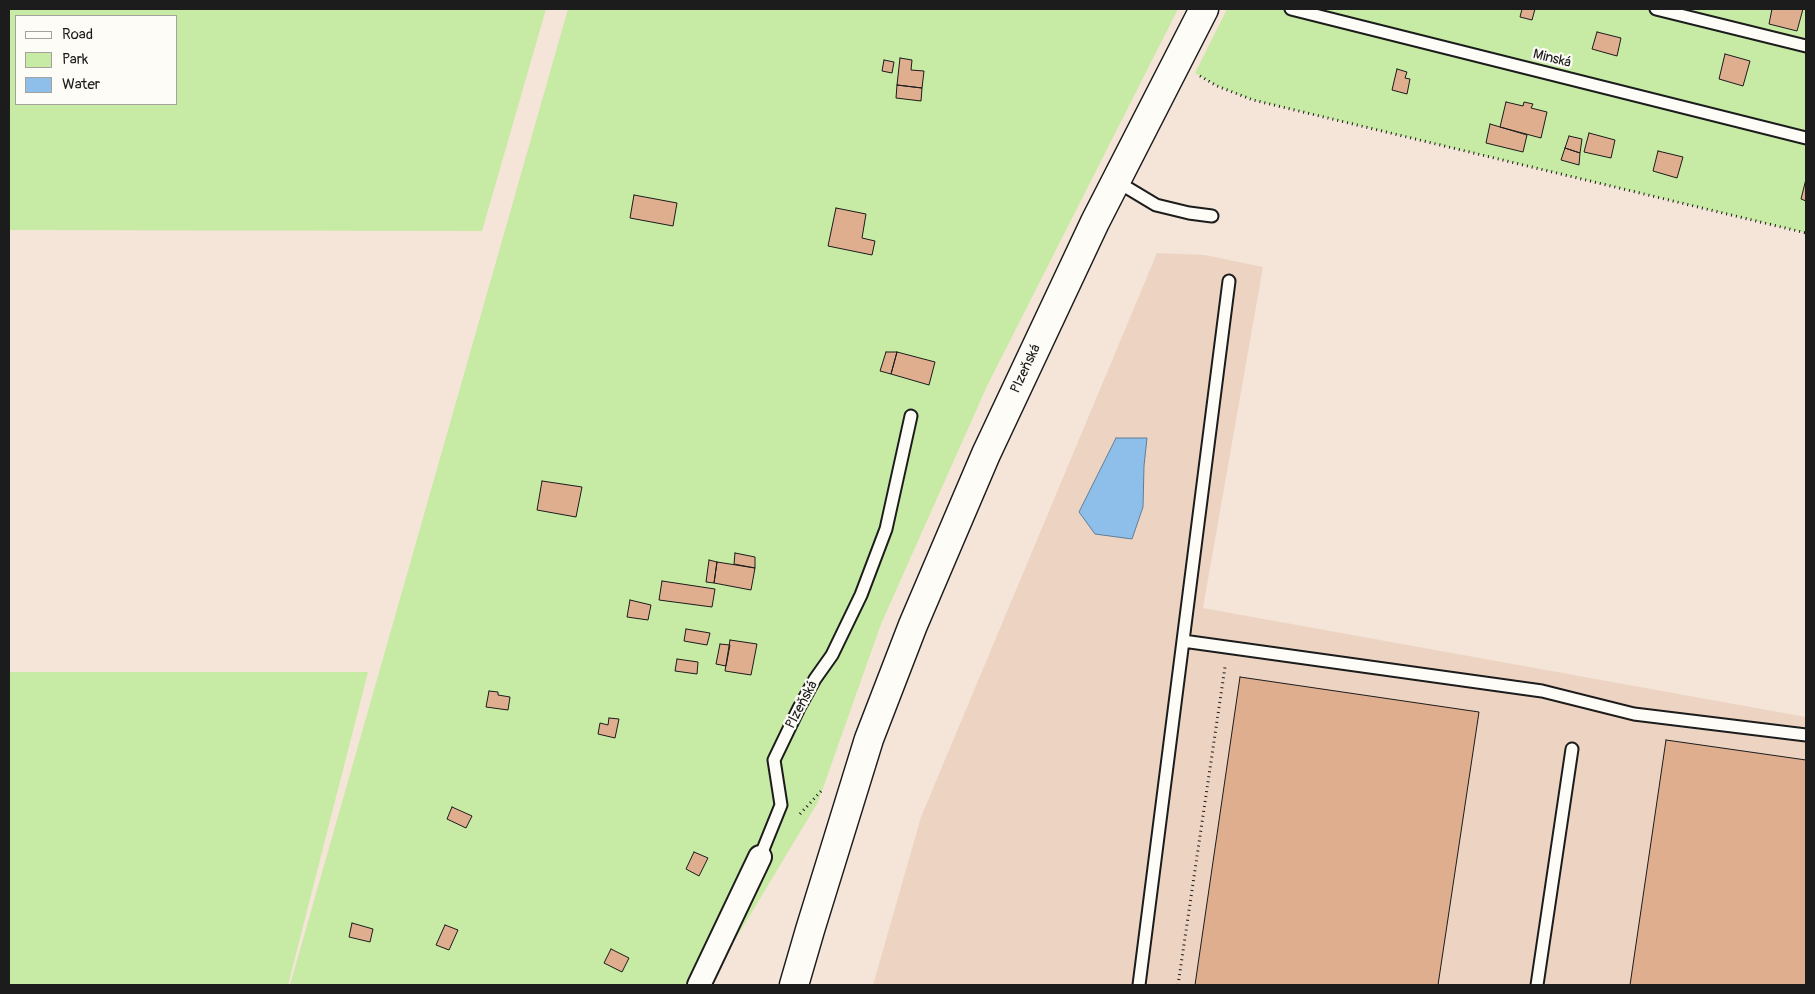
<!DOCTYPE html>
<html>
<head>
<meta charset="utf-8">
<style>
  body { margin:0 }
  #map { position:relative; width:1815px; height:994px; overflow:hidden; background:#f4e5d8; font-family:Pangolin,sans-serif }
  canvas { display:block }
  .frame { position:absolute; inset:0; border:10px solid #1c1c1c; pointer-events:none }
  .legend { position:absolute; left:15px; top:15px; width:162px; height:90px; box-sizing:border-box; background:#fdfcf7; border:1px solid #a3a29f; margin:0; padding:6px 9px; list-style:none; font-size:15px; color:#1c1c1c }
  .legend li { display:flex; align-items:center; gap:10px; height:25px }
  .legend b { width:25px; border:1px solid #a3a29f }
</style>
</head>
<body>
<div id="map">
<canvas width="1815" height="994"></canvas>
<div class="frame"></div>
<ul class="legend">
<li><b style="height:6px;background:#fdfcf7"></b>Road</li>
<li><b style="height:14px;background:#c7eaa4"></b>Park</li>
<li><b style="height:14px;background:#8ebfea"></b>Water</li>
</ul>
</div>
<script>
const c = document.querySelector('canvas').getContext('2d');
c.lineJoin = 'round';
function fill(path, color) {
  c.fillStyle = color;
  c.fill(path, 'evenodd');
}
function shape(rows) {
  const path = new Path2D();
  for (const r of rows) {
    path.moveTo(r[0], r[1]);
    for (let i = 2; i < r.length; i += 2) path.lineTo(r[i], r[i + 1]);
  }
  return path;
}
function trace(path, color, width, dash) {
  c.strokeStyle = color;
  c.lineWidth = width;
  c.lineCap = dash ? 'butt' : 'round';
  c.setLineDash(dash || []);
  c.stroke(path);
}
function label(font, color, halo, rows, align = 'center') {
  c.font = font + ' Pangolin,sans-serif';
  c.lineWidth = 4.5;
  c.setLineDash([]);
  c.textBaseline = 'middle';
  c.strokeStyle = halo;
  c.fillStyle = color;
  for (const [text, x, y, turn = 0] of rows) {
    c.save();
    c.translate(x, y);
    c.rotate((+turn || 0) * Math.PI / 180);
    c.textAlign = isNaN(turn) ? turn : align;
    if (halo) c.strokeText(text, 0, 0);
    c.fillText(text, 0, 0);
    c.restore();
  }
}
fill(shape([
  [1157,253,1205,255,1263,267,1203,608,1806,717,1806,985,873,985,921,817]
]), '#edd4c2');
fill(shape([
  [9,9,546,9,482,231,9,230],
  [16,16,176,16,176,104,16,104],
  [568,9,1178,9,987,386,881,624,818,802,708,985,290,985],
  [1227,9,1806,9,1806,233,1253,100,1217,86,1195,73],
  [9,672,368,672,288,985,9,985]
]), '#c7eaa4');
const water = shape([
  [1116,438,1147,438,1144,466,1143,507,1132,539,1095,534,1079,512,1116,438]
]);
fill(water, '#8ebfea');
trace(water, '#607e98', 1);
const building = shape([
  [1522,9,1535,9,1532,20,1520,17,1522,9],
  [1772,9,1803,9,1797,31,1769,24,1772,9],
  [1597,32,1621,38,1617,56,1592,49,1597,32],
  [1725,54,1750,61,1743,86,1719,79,1725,54],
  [900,58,912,60,911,70,924,71,922,88,897,85,900,58],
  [884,60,894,62,892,73,882,71,884,60],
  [1397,69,1407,72,1405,78,1410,79,1407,94,1392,90,1397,69],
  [897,85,922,88,921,101,896,98,897,85],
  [1506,102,1523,106,1524,102,1533,104,1531,108,1547,112,1541,138,1500,127,1506,102],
  [1490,124,1527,135,1523,152,1486,143,1490,124],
  [1589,133,1615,140,1611,158,1584,152,1589,133],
  [1569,136,1582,139,1580,153,1565,148,1569,136],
  [1565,148,1580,153,1579,165,1561,160,1565,148],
  [1658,151,1683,157,1677,178,1653,171,1658,151],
  [1806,179,1806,201,1801,199,1806,179],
  [634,195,677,203,673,226,630,218,634,195],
  [836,208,866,214,862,238,875,241,872,255,828,246,836,208],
  [886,352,897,352,891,374,880,371,886,352],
  [897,352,935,362,929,385,891,374,897,352],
  [542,481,582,487,576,517,537,510,542,481],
  [735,553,755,557,755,568,734,564,735,553],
  [709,560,717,562,714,583,706,582,709,560],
  [717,562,755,568,751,590,714,583,717,562],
  [662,581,715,589,712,607,659,600,662,581],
  [630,600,651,605,648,620,627,617,630,600],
  [686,629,710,633,707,645,684,641,686,629],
  [730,640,757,644,751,675,725,671,730,640],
  [720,644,730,645,726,666,716,664,720,644],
  [677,659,698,662,697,674,675,671,677,659],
  [1240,677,1479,712,1438,985,1195,985,1240,677],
  [489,691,498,692,498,695,510,697,508,710,486,707,489,691],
  [609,718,619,719,615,738,598,734,600,723,608,725,609,718],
  [1666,740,1806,760,1806,985,1630,985,1666,740],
  [452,807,472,816,466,828,447,819,452,807],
  [694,852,708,858,699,876,686,869,694,852],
  [352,923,373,929,370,942,349,937,352,923],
  [445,925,458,930,449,950,436,945,445,925],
  [611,949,629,958,622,972,604,963,611,949]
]);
fill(building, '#deae8f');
trace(building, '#1c1c1c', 1);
const service = shape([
  [1291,9,1806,138],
  [1656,9,1806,46],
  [1116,181,1156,205,1189,213,1212,216],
  [1183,641,1542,691,1634,714,1806,735],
  [760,857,781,805,774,760,799,708,815,679,832,655,861,595,886,529,911,416],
  [1139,985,1229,281],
  [1537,985,1572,749]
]);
const minor = shape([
  [699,985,760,857]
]);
const secondary = shape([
  [794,985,810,930,869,739,913,625,986,454,1095,222,1204,9]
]);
trace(service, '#1c1c1c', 15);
trace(minor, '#1c1c1c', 26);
trace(secondary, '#1c1c1c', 31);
trace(shape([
  [1200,76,1217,86,1253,100,1806,233],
  [800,814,823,789],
  [1178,985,1225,667]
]), '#1c1c1c', 3, [1, 4]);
trace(service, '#fdfcf7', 11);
trace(minor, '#fdfcf7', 22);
trace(secondary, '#fdfcf7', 28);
label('14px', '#1c1c1c', '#fdfcf7', [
  ["Minská",1552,59,14],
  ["Plzeňská",1026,369,-65],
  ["Plzeňská",802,705,-62]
]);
</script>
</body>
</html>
